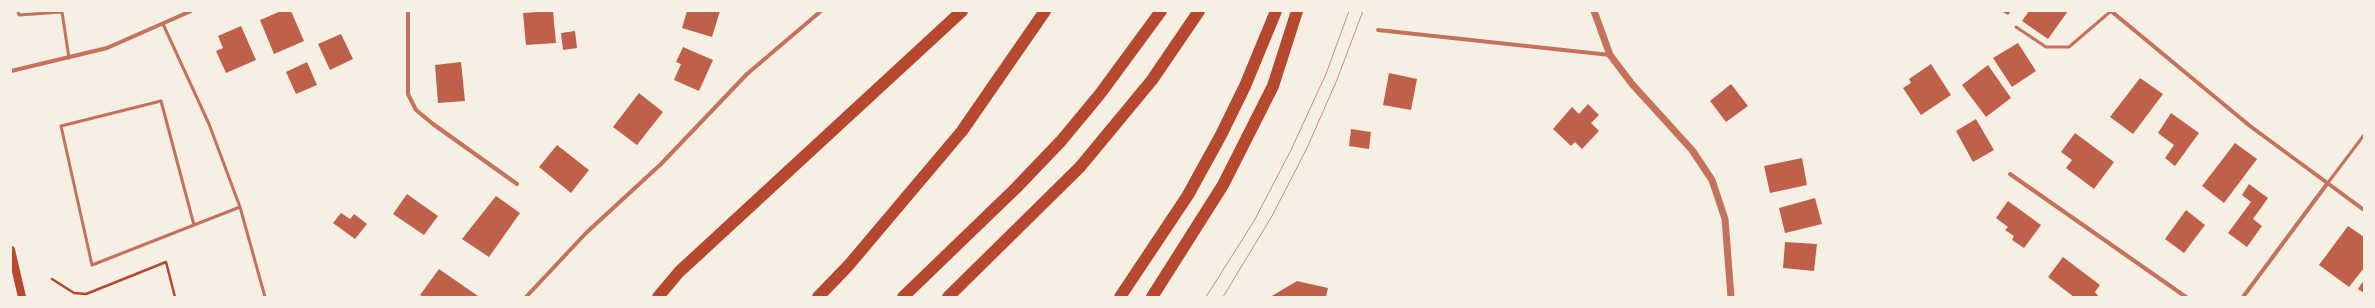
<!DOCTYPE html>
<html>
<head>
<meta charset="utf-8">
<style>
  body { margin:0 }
  #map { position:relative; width:2375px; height:308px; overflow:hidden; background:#f6efe4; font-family:"Fira Sans Condensed",sans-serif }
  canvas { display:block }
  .frame { position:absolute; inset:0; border:12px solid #f6efe4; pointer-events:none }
</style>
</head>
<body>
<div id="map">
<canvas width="2375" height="308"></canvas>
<div class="frame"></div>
</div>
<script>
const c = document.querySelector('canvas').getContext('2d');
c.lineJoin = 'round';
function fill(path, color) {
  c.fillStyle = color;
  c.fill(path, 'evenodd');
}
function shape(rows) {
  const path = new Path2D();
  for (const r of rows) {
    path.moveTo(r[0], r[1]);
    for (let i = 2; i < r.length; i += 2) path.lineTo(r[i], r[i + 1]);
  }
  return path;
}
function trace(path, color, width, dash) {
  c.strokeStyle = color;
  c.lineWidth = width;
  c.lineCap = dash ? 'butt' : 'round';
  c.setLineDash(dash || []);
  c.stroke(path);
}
fill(shape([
  [281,11,291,11,304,41,274,54,260,20],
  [553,11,556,43,526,45,523,13],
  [687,11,720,11,712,37,682,28],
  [2001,11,2011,11,2008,15],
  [2029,11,2068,11,2048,39,2022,21],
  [241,26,256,60,226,73,216,51,223,48,218,36],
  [575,31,577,48,563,50,561,33],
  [341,34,353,59,330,70,318,44],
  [2018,43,2036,71,2012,87,1993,58],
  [683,47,713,60,699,91,674,80,681,64,676,62],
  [307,62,317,85,296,94,286,72],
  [461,62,465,101,438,103,435,65],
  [1931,64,1951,95,1921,115,1903,88,1911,83,1909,79],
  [1988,65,2011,98,1986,117,1962,85],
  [1389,73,1417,79,1411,110,1383,105],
  [2140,78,2163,94,2133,134,2110,117],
  [1731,84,1748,106,1726,122,1710,101],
  [639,93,663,112,637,145,613,127],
  [1588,104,1599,115,1591,123,1599,131,1582,149,1575,142,1571,146,1553,129,1572,107,1579,114],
  [2171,113,2199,133,2175,166,2165,158,2174,145,2158,133],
  [1976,119,1994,150,1973,162,1956,131],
  [1351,129,1371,132,1369,149,1349,146],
  [2075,133,2114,162,2094,189,2066,168,2072,160,2061,152],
  [2235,143,2257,159,2224,203,2202,186],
  [557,145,589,170,571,193,539,167],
  [1802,158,1807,185,1770,193,1764,166],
  [2249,184,2268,198,2253,219,2262,226,2247,247,2228,233,2251,202,2242,195],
  [407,194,438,216,424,235,393,214],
  [496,196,520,213,489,257,462,239],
  [1815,198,1822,224,1785,233,1779,208],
  [2008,201,2041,225,2024,248,2012,240,2014,236,2005,230,2008,227,1996,218],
  [2186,210,2205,225,2184,253,2165,239],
  [341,213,350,219,354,214,367,224,355,239,333,223],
  [2348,226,2364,237,2364,268,2349,287,2319,265],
  [1785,242,1817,244,1814,271,1783,268],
  [2063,257,2100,285,2095,292,2099,297,2074,297,2048,277],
  [439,269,478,296,477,297,423,297,420,295],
  [2364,280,2364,293,2358,289],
  [1297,281,1328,288,1326,297,1270,297]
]), '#bf614a');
trace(shape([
  [52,279,74,293,86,294,166,262,175,297]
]), '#b5482f', 2.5);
trace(shape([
  [18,11,19,15,62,12],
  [62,12,69,58],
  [163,24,209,124,240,207,265,297],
  [2016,27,2046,47,2069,47,2111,11],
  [2327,184,2364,135],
  [194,225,161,101,61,126,92,265,240,207]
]), '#c5725c', 3);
trace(shape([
  [408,11,408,94,416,110,433,124,517,184],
  [2111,11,2250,126,2364,210],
  [1378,30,1610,55],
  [11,71,107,48,191,11],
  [2010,174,2186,297],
  [526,297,586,233,661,164,747,74,821,11],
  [2243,297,2327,184]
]), '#c5725c', 4);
trace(shape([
  [1594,11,1610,55,1632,84,1692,150,1712,180,1725,219,1731,297]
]), '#c5725c', 7);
trace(shape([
  [11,250,22,297]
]), '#b5482f', 8);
trace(shape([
  [658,297,679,272,962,11],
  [818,297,848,266,962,131,1045,11],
  [903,297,1016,188,1061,141,1100,94,1161,11],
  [948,297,1080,167,1152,80,1199,11],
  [1120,297,1188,195,1221,135,1245,86,1276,11],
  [1152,297,1223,185,1273,86,1297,11]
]), '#b5482f', 12);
trace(shape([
  [1206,297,1254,221,1291,150,1326,74,1349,11],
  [1223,297,1272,216,1307,148,1336,82,1363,11]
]), '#cf8b77', 1);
</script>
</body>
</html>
